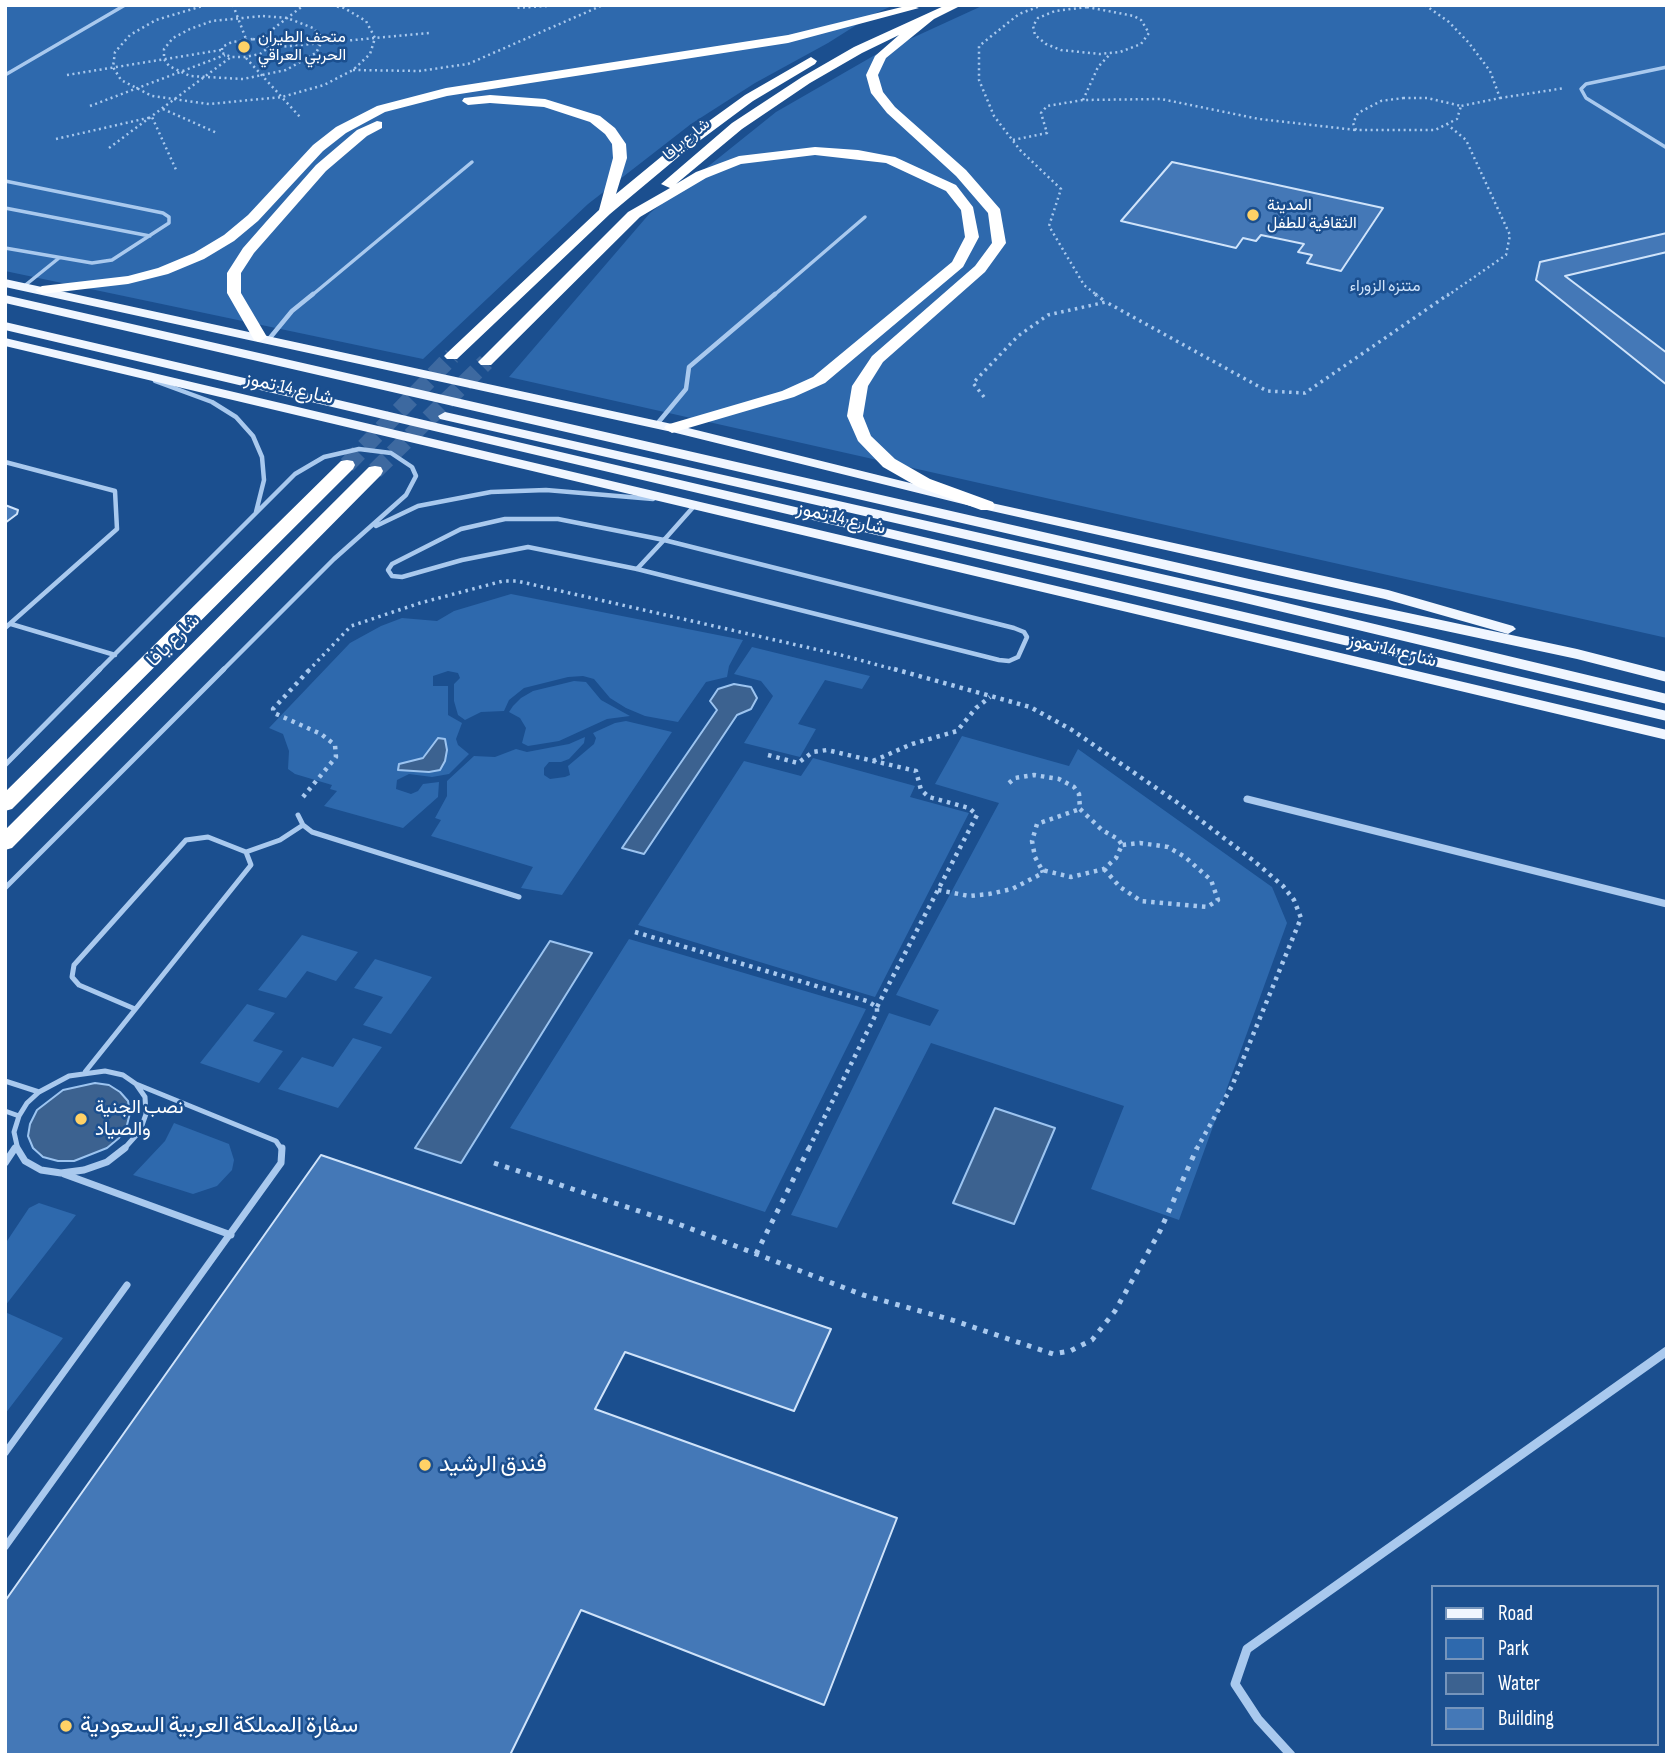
<!DOCTYPE html>
<html>
<head>
<meta charset="utf-8">
<style>
  body { margin:0 }
  #map { position:relative; width:1672px; height:1760px; overflow:hidden; background:#1b4f8f; font-family:"Sofia Sans Condensed",sans-serif }
  canvas { display:block }
  .frame { position:absolute; inset:0; border:7px solid #fff; pointer-events:none }
  .legend { position:absolute; left:1431px; top:1585px; width:228px; height:161px; box-sizing:border-box; background:#1b4f8f; border:2px solid #7695bc; margin:0; padding:9px 12px; list-style:none; font-size:21px; color:#fff }
  .legend li { display:flex; align-items:center; gap:14px; height:35px }
  .legend b { width:35px; border:2px solid #7695bc }
</style>
</head>
<body>
<div id="map">
<canvas width="1672" height="1760"></canvas>
<div class="frame"></div>
<ul class="legend">
<li><b style="height:9px;background:#f0f6ff"></b>Road</li>
<li><b style="height:19px;background:#2e69ad"></b>Park</li>
<li><b style="height:19px;background:#3c6290"></b>Water</li>
<li><b style="height:19px;background:#4478b7"></b>Building</li>
</ul>
</div>
<script>
const c = document.querySelector('canvas').getContext('2d');
c.lineJoin = 'round';
function fill(path, color) {
  c.fillStyle = color;
  c.fill(path, 'evenodd');
}
function shape(rows) {
  const path = new Path2D();
  for (const r of rows) {
    path.moveTo(r[0], r[1]);
    for (let i = 2; i < r.length; i += 2) path.lineTo(r[i], r[i + 1]);
  }
  return path;
}
function trace(path, color, width, dash) {
  c.strokeStyle = color;
  c.lineWidth = width;
  c.lineCap = dash ? 'butt' : 'round';
  c.setLineDash(dash || []);
  c.stroke(path);
}
function label(font, color, halo, rows, align = 'center') {
  c.font = font + ' "Sofia Sans Condensed",Vazirmatn,sans-serif';
  c.lineWidth = 5;
  c.setLineDash([]);
  c.textBaseline = 'middle';
  c.strokeStyle = halo;
  c.fillStyle = color;
  for (const [text, x, y, turn = 0] of rows) {
    c.save();
    c.translate(x, y);
    c.rotate((+turn || 0) * Math.PI / 180);
    c.textAlign = isNaN(turn) ? turn : align;
    if (halo) c.strokeText(text, 0, 0);
    c.fillText(text, 0, 0);
    c.restore();
  }
}
fill(shape([
  [5,5,894,5,874,14,828,43,755,83,691,124,588,204,423,359,5,271],
  [984,5,1667,5,1667,638,509,377,650,213,776,112,875,55],
  [511,594,743,640,729,666,727,677,706,682,678,722,645,716,626,708,610,698,594,679,583,676,568,677,524,688,509,700,504,711,481,712,465,720,458,715,454,701,454,684,460,678,458,673,448,671,433,676,433,686,448,686,448,715,462,723,456,739,458,745,469,754,449,774,432,777,409,774,397,780,396,789,411,794,418,791,423,784,439,782,438,797,403,828,324,806,337,791,330,789,332,785,295,774,288,769,289,751,283,734,269,728,350,643,381,626,402,618,437,621,454,611],
  [752,647,870,676,862,689,825,680,798,724,816,729,800,757,744,743,773,696,761,681,734,674],
  [574,681,586,682,601,700,630,716,607,719,559,741,528,746,522,743,526,728,520,718,509,712,513,706,521,698,533,691],
  [626,721,672,732,562,895,521,888,533,867,431,836,441,820,435,818,447,796,447,781,474,756,495,757,516,749,527,752,569,744,585,737,584,743,569,759,561,762,549,762,544,768,544,775,550,779,565,777,570,775,568,766,594,744,596,738,593,733,615,723],
  [962,736,1069,766,1078,749,1272,887,1287,923,1179,1220,1091,1189,1124,1106,931,1043,837,1228,791,1215,889,1013,930,1026,939,1010,896,995,999,803,935,784],
  [813,758,915,786,910,797,969,813,875,997,638,925,744,761,801,776],
  [302,935,358,952,336,981,307,971,286,998,258,990],
  [629,939,866,1009,765,1212,510,1128],
  [375,959,432,977,391,1034,363,1025,383,997,354,988],
  [247,1004,275,1013,253,1041,283,1051,259,1083,200,1063],
  [353,1038,382,1047,338,1108,278,1089,302,1057,333,1067],
  [174,1123,229,1144,234,1160,232,1170,217,1186,193,1194,133,1175,165,1141],
  [39,1203,76,1215,5,1306,5,1244,29,1208],
  [5,1312,63,1338,5,1414]
]), '#2e69ad');
const water = shape([
  [734,684,751,687,757,698,751,709,737,715,644,854,622,848,717,710,710,701,718,689,734,684],
  [438,738,445,739,447,750,445,761,440,770,429,772,398,770,399,764,423,758,438,738],
  [550,941,592,953,461,1163,415,1148,550,941],
  [95,1083,109,1085,120,1092,128,1101,130,1113,127,1125,119,1138,107,1148,74,1161,58,1161,43,1157,33,1148,28,1136,30,1124,37,1110,63,1090,95,1083],
  [995,1108,1055,1128,1014,1224,953,1203,995,1108]
]);
fill(water, '#3c6290');
trace(water, '#9cc4f0', 2);
const building = shape([
  [1172,162,1383,208,1341,271,1307,263,1312,255,1298,252,1304,244,1261,235,1256,241,1243,238,1236,248,1121,221,1172,162],
  [1667,233,1667,252,1565,276,1667,353,1667,385,1536,280,1540,262,1667,233],
  [5,505,18,510,17,514,5,523,5,505],
  [321,1155,831,1329,794,1411,625,1352,595,1409,897,1518,824,1705,581,1610,510,1755,5,1755,5,1601,321,1155]
]);
fill(building, '#4478b7');
trace(building, '#cfe3fa', 2);
trace(shape([
  [347,465,452,356],
  [375,471,486,362]
]), '#3d69a0', 17, [17, 8]);
trace(shape([
  [206,5,156,20,130,35,115,52,113,67,121,80,152,96,209,104,282,97,324,85,353,70,370,54,375,38,366,21,344,8,330,5],
  [233,5,246,39],
  [515,5,515,8,563,5],
  [1043,5,1019,14,979,46,979,80,994,116,1020,150,1061,189,1049,226,1084,285,1098,296],
  [1425,5,1449,22,1469,43,1490,71,1500,98,1461,106],
  [1087,7,1134,16,1141,20,1149,33,1141,44,1120,52,1100,54,1061,50,1046,44,1035,35,1033,26,1038,18,1055,11,1087,7],
  [263,16,287,18,313,28,320,35,321,43,316,53,286,70,243,79,190,76,169,66,164,59,164,49,173,38,190,29,212,21,263,16],
  [253,39,264,41,268,48,260,54,245,57,231,57,222,53,222,47,232,42,253,39],
  [260,39,304,5],
  [268,48,429,33],
  [246,58,300,117],
  [353,70,419,71,468,64,603,5],
  [67,75,221,50],
  [1403,98,1427,98,1461,106,1457,119,1435,130,1356,130,1353,123,1358,113,1381,101,1403,98],
  [1500,98,1565,88],
  [1083,100,1098,67,1111,53],
  [90,106,225,55],
  [163,109,217,133],
  [56,139,152,117,177,172],
  [1013,140,1047,133,1041,113,1047,106,1083,100,1161,99,1259,119,1356,130],
  [109,148,231,57],
  [1447,296,1506,255,1510,235,1466,140,1448,125]
]), '#a9c9ee', 2.5, [2, 3.5]);
trace(shape([
  [1095,294,1106,302],
  [984,397,973,383,1018,336,1048,315,1106,302,1267,391,1305,393,1449,294],
  [308,671,351,626,420,603,503,581,517,581,845,656,900,671]
]), '#a9c9ee', 3.5, [2.5, 4.5]);
trace(shape([
  [894,669,1030,707,1072,730,1178,803,1254,861,1283,886,1294,900,1301,918,1232,1086,1196,1150],
  [768,755,798,763,813,752,827,750,916,771,921,790,929,797,969,808,977,815,877,1007],
  [873,761,912,744,957,731,976,708,990,697],
  [1009,783,1015,778,1034,775,1059,779,1074,787,1079,794,1080,809],
  [303,797,336,757,335,745,321,734,274,713,273,709,310,669],
  [1080,809,1102,830,1118,839,1122,845,1116,858,1104,869,1071,877,1042,870,1035,857,1032,841,1037,824,1080,809],
  [1104,869,1120,887,1141,901,1207,907,1218,900,1211,880,1185,857,1168,847,1140,843,1122,845],
  [938,890,969,896,989,894,1012,889,1043,873,1042,870],
  [635,932,867,1001,877,1007,877,1012,808,1150]
]), '#a9c9ee', 4.5, [3.5, 5]);
trace(shape([
  [494,1163,681,1225,863,1295,952,1320,1053,1354,1070,1351,1092,1340,1115,1311,1160,1231,1197,1148],
  [756,1254,809,1148]
]), '#a9c9ee', 5, [4.5, 7]);
trace(shape([
  [5,75,125,5],
  [5,181,163,213,169,217,169,223,112,260,92,263,5,248],
  [5,208,150,236],
  [23,287,59,258],
  [311,296,472,162],
  [773,296,865,217]
]), '#a9c9ee', 3.5);
trace(shape([
  [269,339,292,311,313,294],
  [155,381,212,402,236,417,253,436,262,457,264,480,256,512],
  [657,424,686,389,689,367,775,294],
  [5,462,115,491,117,529,5,628],
  [376,526,418,506,491,492,546,490,653,499],
  [664,540,696,504],
  [637,569,999,660,1009,661,1018,657,1027,637,1024,632,1014,628,664,540],
  [637,569,528,547,462,560,402,577,392,576,388,570,392,564,461,529,505,519,558,519,664,540],
  [637,569,664,540],
  [11,624,115,655],
  [98,671,295,474,324,457,359,449,391,453,412,467,416,476,406,495,334,559,222,671]
]), '#a9c9ee', 4.5);
trace(shape([
  [5,765,100,669],
  [298,815,303,825,312,832,519,897],
  [246,852,280,840,303,825],
  [5,888,224,669],
  [85,1072,251,865,246,852,208,837,186,840,74,965,72,977,79,985,135,1009],
  [5,1081,39,1092],
  [136,1084,276,1141,282,1150],
  [5,1111,19,1116],
  [14,1150,16,1147],
  [18,1150,14,1132,19,1116,27,1103,39,1092,69,1076,105,1071,123,1075,136,1084,145,1097,146,1114,140,1131,123,1150]
]), '#a9c9ee', 5);
trace(shape([
  [17,1148,25,1161,41,1170,61,1173,84,1170,107,1162,125,1148],
  [5,1163,15,1148],
  [64,1174,231,1235],
  [5,1453,127,1285],
  [5,1547,281,1163,282,1148]
]), '#a9c9ee', 7);
trace(shape([
  [1667,67,1586,84,1581,89,1586,98,1667,148]
]), '#a9c9ee', 3.5);
trace(shape([
  [1247,799,1667,904]
]), '#a9c9ee', 7);
trace(shape([
  [1291,1755,1258,1719,1235,1684,1247,1649,1667,1351]
]), '#a9c9ee', 9);
fill(shape([
  [5,279,672,424,987,502,1388,590,1513,626,1516,629,1508,634,1385,599,987,510,672,432,5,287,5,279],
  [5,295,1249,579,1577,649,1667,672,1667,682,1577,659,1249,589,5,303,5,295],
  [5,322,1667,711,1667,721,5,330,5,322],
  [5,338,1667,730,1667,740,5,346,5,338],
  [445,412,1241,592,1667,694,1667,704,1241,602,440,419,438,416,445,412]
]), '#f0f6ff');
fill(shape([
  [910,5,919,8,788,43,447,96,385,112,346,133,323,151,258,221,234,241,204,259,168,274,128,284,42,294,35,290,42,286,128,276,158,268,194,253,224,235,248,215,313,145,336,127,377,106,446,88,788,35,910,5],
  [946,5,962,5,934,19,886,58,878,75,883,92,895,107,966,170,1000,209,1006,243,985,272,883,362,868,386,863,416,871,436,895,459,930,479,993,502,995,506,993,510,981,510,918,487,883,467,858,441,847,416,852,386,872,356,975,266,992,243,988,213,956,176,887,113,871,93,866,75,875,56,899,35,862,53,810,83,742,129,676,184,696,172,739,156,815,147,858,150,895,157,956,185,973,207,979,237,963,267,825,383,794,397,678,431,672,433,664,428,666,425,782,391,813,377,952,262,965,237,961,210,946,191,886,163,815,155,741,164,706,178,640,217,491,365,481,365,478,362,628,212,670,188,661,184,732,123,802,77,854,47,946,5],
  [811,57,817,61,815,64,753,101,683,153,610,214,457,359,447,359,444,356,447,353,599,210,613,158,612,144,605,134,590,122,544,107,490,103,468,105,462,101,464,98,490,95,545,99,600,116,615,128,626,144,627,158,616,194,673,147,745,95,811,57],
  [377,121,382,122,382,128,367,136,326,171,254,253,241,273,241,293,267,337,259,342,254,340,227,293,227,273,243,248,316,165,357,130,377,121],
  [347,460,353,461,355,465,353,469,12,809,5,811,5,792,341,461,347,460],
  [375,466,381,467,383,471,381,475,12,848,5,850,5,830,369,467,375,466]
]), '#fff');
for (const [x, y, r, color] of [
  [244,47,7,"#ffd166"],
  [1253,215,7,"#ffd166"],
  [81,1119,7,"#ffd166"],
  [425,1465,7,"#ffd166"],
  [66,1726,7,"#ffd166"]
]) {
  const dot = new Path2D();
  dot.arc(x, y, r, 0, 2 * Math.PI);
  c.fillStyle = color;
  c.fill(dot);
  trace(dot, '#1b4f8f', 2.5);
}
label('16px', '#fff', '#1b4f8f', [
  ["متحف الطيران",258,38],
  ["الحربي العراقي",258,56],
  ["المدينة",1267,206],
  ["الثقافية للطفل",1267,224]
], 'left');
label('16px', '#fff', '#1b4f8f', [
  ["شارع يافا",687,140,-40]
]);
label('16px', '#cfe3fa', '#1b4f8f', [
  ["متنزه الزوراء",1385,287]
]);
label('19px', '#fff', '#1b4f8f', [
  ["شارع 14 تموز",289,389,13],
  ["شارع 14 تموز",841,519,13],
  ["شارع يافا",174,641,-45],
  ["شارع 14 تموز",1392,651,14]
]);
label('19px', '#fff', '#1b4f8f', [
  ["نصب الجنية",95,1108],
  ["والصياد",95,1130]
], 'left');
label('23px', '#fff', '#1b4f8f', [
  ["فندق الرشيد",439,1465],
  ["سفارة المملكة العربية السعودية",80,1726]
], 'left');
</script>
</body>
</html>
